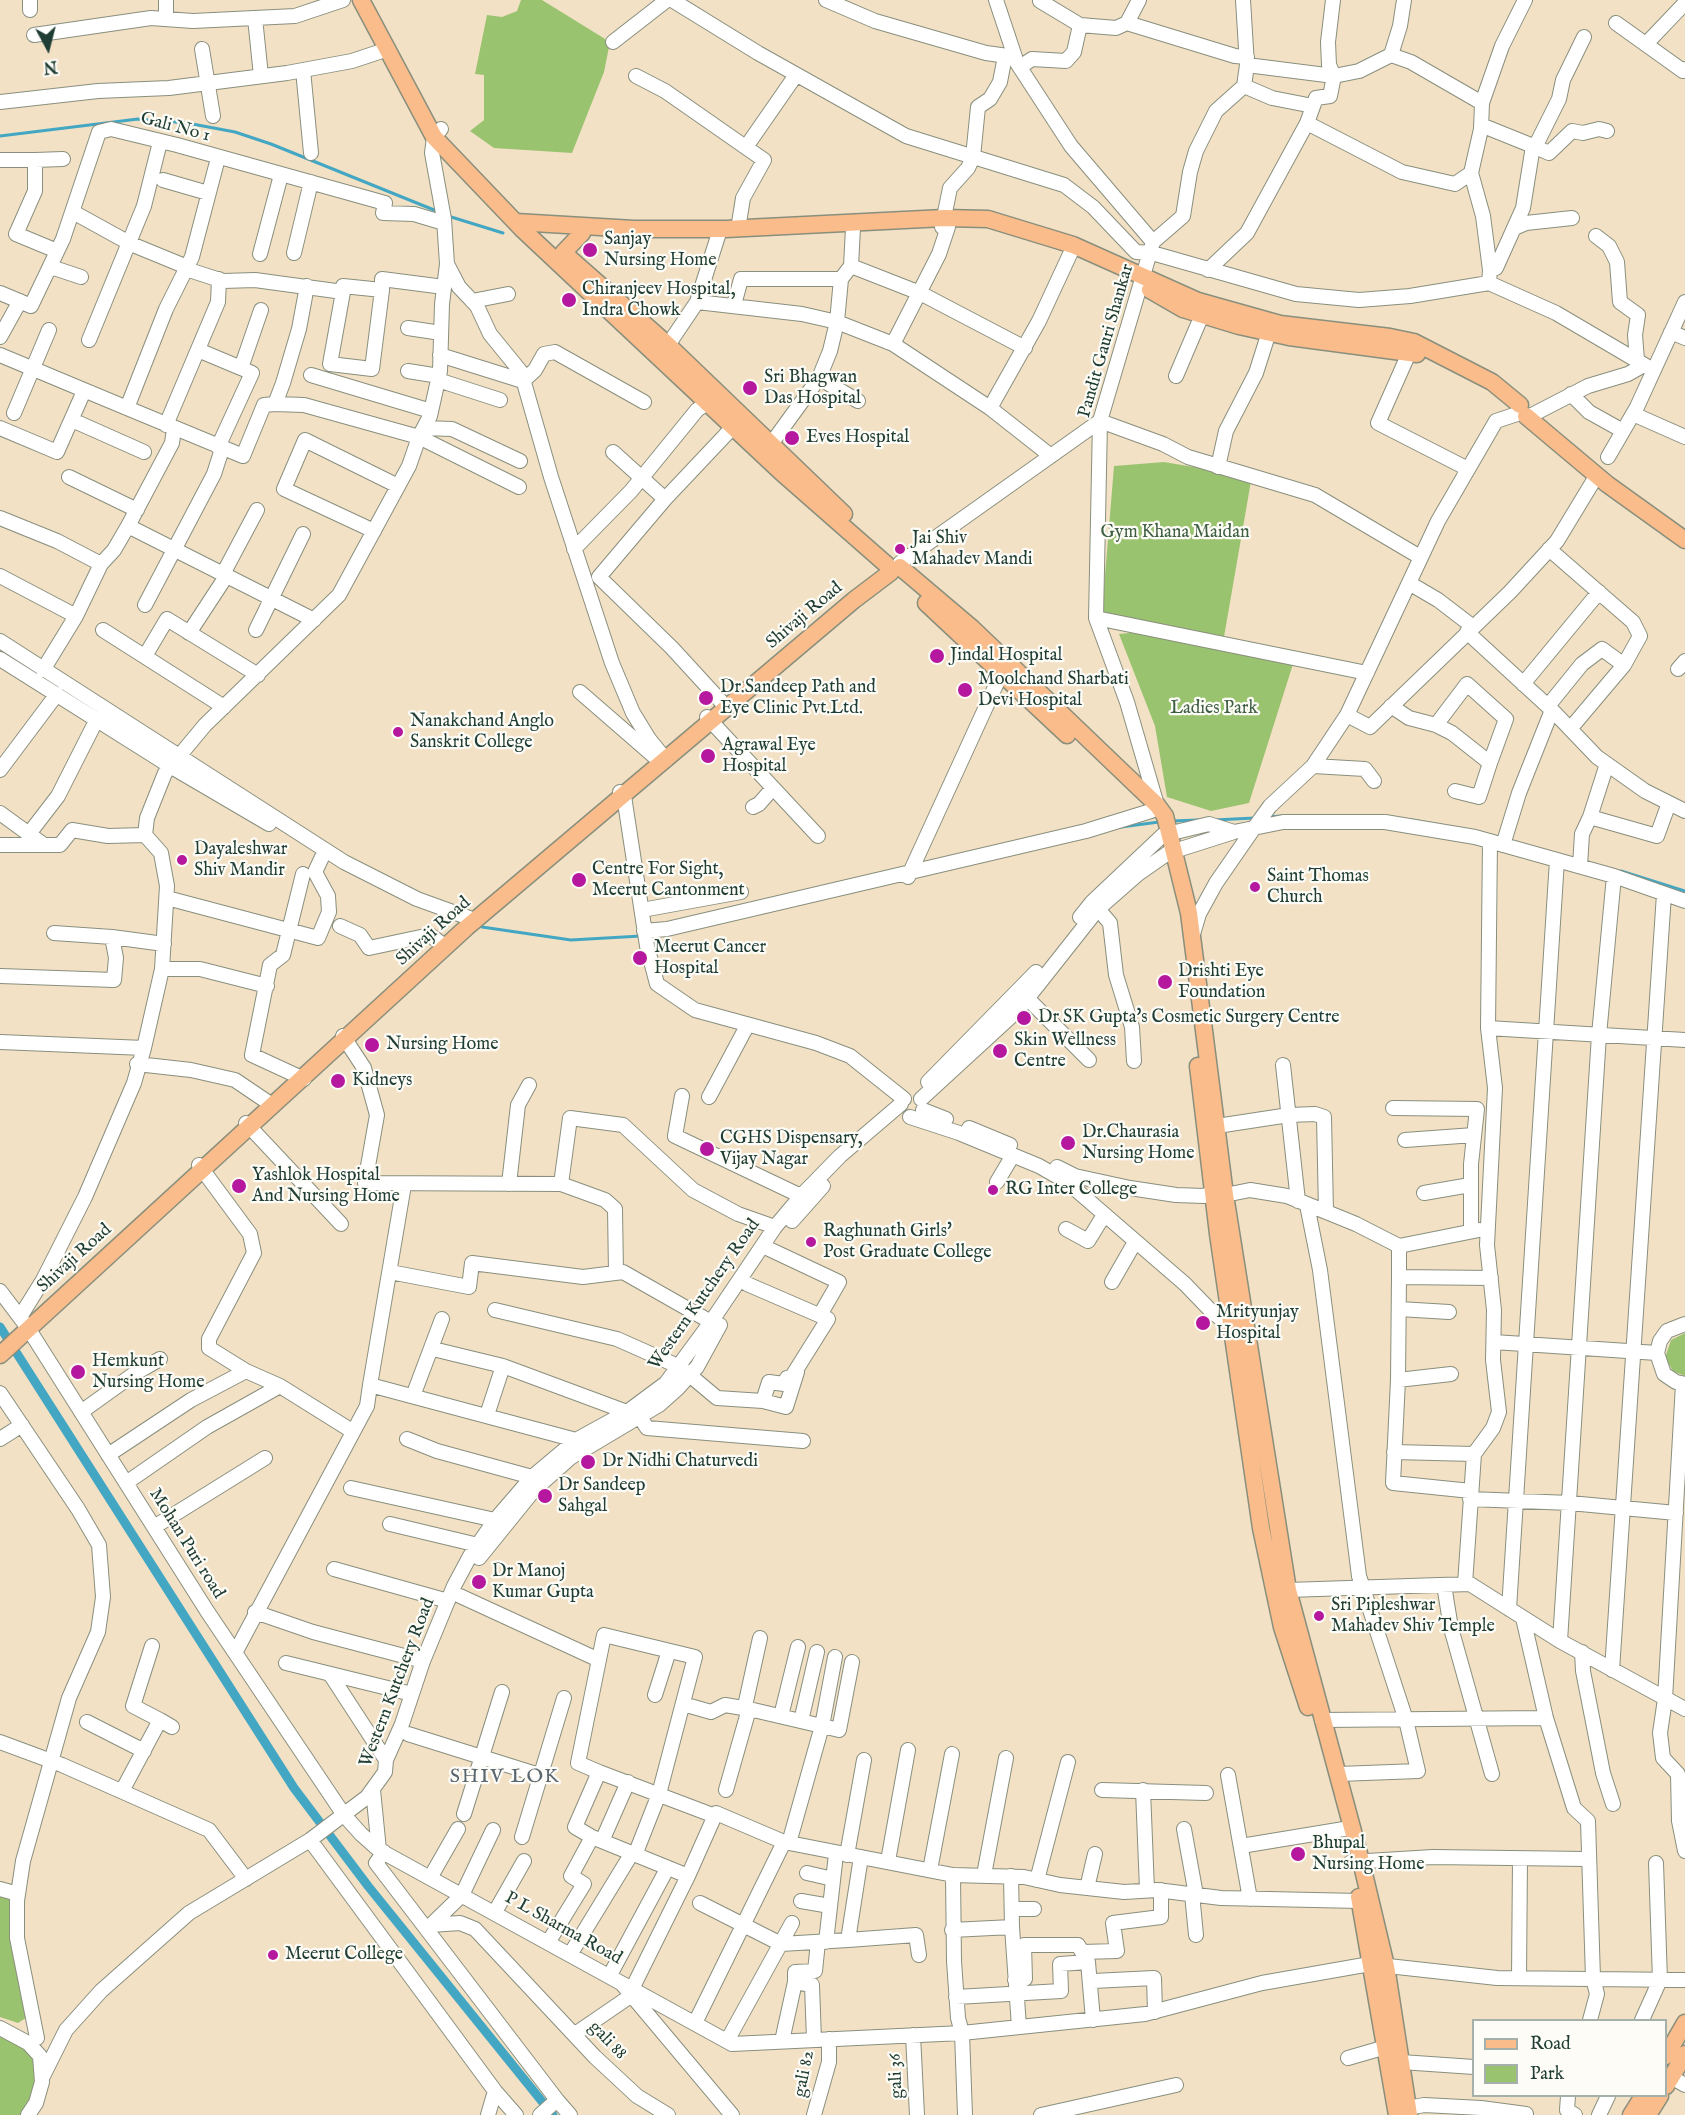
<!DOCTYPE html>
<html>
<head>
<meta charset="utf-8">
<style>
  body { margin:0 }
  #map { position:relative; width:1685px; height:2115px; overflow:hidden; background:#f3e1c6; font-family:"IM FELL English",serif }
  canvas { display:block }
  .legend { position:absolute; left:1472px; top:2019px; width:195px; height:78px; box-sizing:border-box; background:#fdfcf7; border:2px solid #a4b0a9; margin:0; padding:8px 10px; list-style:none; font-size:18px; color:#1f3d34 }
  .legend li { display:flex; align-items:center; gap:12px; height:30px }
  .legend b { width:30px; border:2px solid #a4b0a9 }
  .north { position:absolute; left:18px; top:18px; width:60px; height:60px; -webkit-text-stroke:4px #fdfcf7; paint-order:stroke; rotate:173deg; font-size:16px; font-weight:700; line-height:24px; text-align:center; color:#1f3d34 }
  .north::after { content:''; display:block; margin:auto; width:21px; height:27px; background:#1f3d34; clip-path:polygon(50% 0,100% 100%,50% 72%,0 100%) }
</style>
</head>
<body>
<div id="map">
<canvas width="1685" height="2115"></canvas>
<ul class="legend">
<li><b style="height:8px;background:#f9bc8a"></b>Road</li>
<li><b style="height:16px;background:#9ac370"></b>Park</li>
</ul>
<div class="north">N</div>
</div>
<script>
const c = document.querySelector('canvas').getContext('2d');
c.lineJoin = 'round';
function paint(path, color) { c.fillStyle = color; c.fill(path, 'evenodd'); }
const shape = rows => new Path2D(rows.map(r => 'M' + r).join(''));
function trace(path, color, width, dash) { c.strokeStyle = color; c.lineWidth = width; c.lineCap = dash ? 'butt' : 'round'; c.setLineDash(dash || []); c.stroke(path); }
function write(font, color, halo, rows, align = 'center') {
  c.font = font + ' "IM FELL English",serif'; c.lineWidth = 4.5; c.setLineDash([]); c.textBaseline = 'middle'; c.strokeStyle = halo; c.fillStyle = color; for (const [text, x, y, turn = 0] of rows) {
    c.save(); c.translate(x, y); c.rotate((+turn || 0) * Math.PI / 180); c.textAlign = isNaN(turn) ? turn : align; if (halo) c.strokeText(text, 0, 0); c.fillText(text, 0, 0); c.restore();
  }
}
const green = shape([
  [521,0,542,0,610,42,604,72,572,153,494,148,470,131,484,120,484,75,475,74,487,15,502,17,517,11],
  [1164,462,1223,472,1251,481,1224,637,1102,612,1114,466],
  [1139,632,1294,661,1249,803,1211,811,1167,797,1155,726,1119,634],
  [1685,1333,1685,1376,1673,1371,1665,1358,1671,1340],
  [0,1895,11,1898,29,2016,18,2023,0,2017],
  [0,2036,32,2053,36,2089,21,2115,0,2115]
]);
const stream = shape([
  [0,136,138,119,187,123,235,132,271,144,439,212],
  [448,216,503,233],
  [101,715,113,722],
  [1268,817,1282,816],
  [1214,820,1255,818],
  [1412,820,1479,832],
  [1172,821,1198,820],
  [1121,827,1159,822],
  [1621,871,1685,891],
  [482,927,571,940,641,936]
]);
const canal = shape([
  [0,1327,294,1788,368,1886,553,2115]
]);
const minor = shape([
  [672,0,758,53,906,136,1064,185,1093,207,1136,252,1152,253,1296,294,1359,300,1410,296,1489,283,1556,313,1653,370],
  [826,0,875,21,986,53,1015,57],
  [1040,1,1080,25],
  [30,10,30,0],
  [255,18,261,76],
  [166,19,166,0],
  [1127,23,1235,56,1247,57],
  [1616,23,1683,71,1685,69],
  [34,35,151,18,193,21,295,16,343,0],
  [613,42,667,0],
  [1646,44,1685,3],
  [202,49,213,116],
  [1391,55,1400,26,1404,0],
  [1247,65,1334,76,1359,71,1391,55,1411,62,1482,103],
  [1020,67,1032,59,1066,61,1074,52,1080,25,1116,28,1127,23,1139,0],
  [303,70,311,153],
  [636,76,665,91,764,160,743,198,738,229],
  [1244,86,1272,98,1313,106],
  [0,102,98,91,169,88,287,73,352,61,388,49],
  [1307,123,1316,98,1330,96,1334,76,1329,65,1328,42,1333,0],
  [1481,125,1533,146,1523,208,1514,228],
  [1533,146,1549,153,1572,131,1583,133,1599,129,1607,131],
  [746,147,796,75],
  [1535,147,1559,99,1563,80,1584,37],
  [218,158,192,257,166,309,127,408,243,456,264,405,275,404,283,383,299,329,307,286],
  [0,160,35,160],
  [163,180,208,193],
  [73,212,131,244,187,267],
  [942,227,950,188,968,168,973,157,978,107,990,99,1000,82,1005,56],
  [1596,236,1609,246,1617,262,1620,302,1638,315,1635,335,1637,360],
  [1153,242,1183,216,1190,172,1196,151,1216,111,1244,86,1247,65,1243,0],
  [57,251,16,234,35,191,35,160,63,159],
  [294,253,311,182],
  [260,254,281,175],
  [447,264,459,287,477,306,490,334,521,372,551,477,612,663,633,713,649,739,666,760],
  [851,266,920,293,1025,348],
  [51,267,81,277],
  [186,269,223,281,255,280,343,292,343,286,382,290,382,279,444,287],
  [1208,270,1247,233,1307,123,1402,172,1455,184,1471,173],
  [1490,270,1496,268,1514,228,1526,223,1572,218],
  [1489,283,1490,270,1483,216,1471,173,1481,129,1482,103,1502,46,1525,0],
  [343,292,330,364,372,369,382,290],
  [0,293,31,306,63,239,99,132,111,129,177,145,385,203,383,213,414,214,444,223],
  [472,301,508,294],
  [697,302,802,314,837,322,893,344,990,408,1051,456],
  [734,305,741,279,841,279],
  [408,328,441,333],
  [1671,332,1685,338],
  [0,337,20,301],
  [89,340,144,206,160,142],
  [893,344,939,254,948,227],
  [1413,344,1378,423,1468,469],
  [668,345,697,302,718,236],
  [198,350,241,368,261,310],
  [0,355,127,408],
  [440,355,523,381,535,370,544,354,555,352,644,402],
  [408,371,439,376],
  [311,375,431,411],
  [1176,376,1202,315],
  [819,378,858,401],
  [438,380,500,400],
  [1571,394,1589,412,1623,431],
  [275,404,304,405,419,437,519,487],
  [990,408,1039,321,1071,252],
  [14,413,49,330],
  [1633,414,1685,437],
  [1528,417,1588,386,1628,374,1644,365],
  [72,420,144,452],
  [166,425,218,302,219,279],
  [0,428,57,452,84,391],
  [424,428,452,429,520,461],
  [218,447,252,373,241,368],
  [766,451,819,378,830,351,837,322,841,279,851,266,853,228],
  [613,452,665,499],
  [1608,457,1637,407,1685,302],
  [1218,467,1226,431,1256,373,1269,332],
  [69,477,137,510],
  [0,518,57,541,101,564,114,550,128,526,172,443,174,429],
  [128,526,314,620],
  [374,531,284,489,305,440,398,486],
  [574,549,631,491,697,410,707,403],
  [1549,549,1633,622,1640,636,1624,665,1570,729],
  [900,563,1100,421,1163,444,1188,457,1315,495,1420,557],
  [223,574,257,510],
  [0,576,76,616],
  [1409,583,1438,600,1472,626],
  [145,605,214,474,222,449],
  [1096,618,1367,673],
  [103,630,224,707],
  [256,630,303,534],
  [1467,632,1552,710,1597,757,1645,791,1685,811],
  [189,633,227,575],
  [0,641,344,862,417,899,475,920],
  [145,656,167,619,258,675],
  [0,659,170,766,269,824],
  [1678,669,1685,661],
  [43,670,76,616,101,564],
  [1523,684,1599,592],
  [580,692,656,758],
  [1391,706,1409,718,1436,725,1452,733,1490,763,1506,719,1467,684,1436,725],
  [1548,706,1582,664,1602,649,1624,665],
  [727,708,672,648,599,577,665,499,733,427],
  [1347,715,1370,727,1510,592,1557,541,1597,475],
  [707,717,818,836],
  [1607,764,1590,817,1657,836,1669,803],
  [1313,766,1365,769,1374,781],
  [0,770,57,694],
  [1455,791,1479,797,1490,763],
  [620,792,624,796,647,946,657,984,695,1010,816,1043,850,1056,904,1099],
  [753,807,759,804,773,788],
  [0,813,44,845,60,845,72,830,108,836,145,835],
  [28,835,58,796,97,719],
  [0,845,44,845],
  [1503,845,1519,793,1552,710],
  [1580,866,1582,834,1590,817],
  [303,874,283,955,270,965,252,1055,304,1079],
  [908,877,1001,674],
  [167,898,318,938,329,912,328,896,315,872,322,857],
  [1098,909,1110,923,1116,975,1132,1027,1134,1061],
  [642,910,741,892],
  [1080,917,1092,902,1163,835,1209,824,1234,832],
  [340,926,360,935,369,948,430,935,442,944],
  [644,931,667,929,1086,831,1151,811,1157,805,1127,702,1096,618,1100,421,1153,242,1071,146,1017,63,996,0],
  [54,933,112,937],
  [1193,934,1199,914,1216,883,1254,828,1270,806,1313,766,1347,715,1438,521,1496,421,1517,414],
  [162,969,200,969,267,986],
  [0,976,114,980,116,958,112,937,164,944],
  [1027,998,1089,1060],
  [1488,1028,1685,1040],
  [343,1036,364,1068,377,1115,365,1183,561,1184,570,1118,623,1125,693,1190,738,1214,775,1227],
  [0,1042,144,1048],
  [137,1064,191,1070,235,1080,269,1103],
  [1283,1065,1298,1201],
  [928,1082,1036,972],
  [682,1096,675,1136,801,1196],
  [709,1097,747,1026],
  [921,1099,1019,1009,1098,909,1138,874,1168,853,1234,832,1283,822,1385,822,1475,837,1614,876,1685,901],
  [1393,1108,1477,1109,1471,1164,1471,1231],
  [923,1110,946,1119],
  [910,1117,959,1133,1039,1166,1067,1182,1185,1284,1212,1312,1231,1326,1237,1325],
  [246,1123,341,1224],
  [1217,1126,1289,1115,1315,1114,1324,1117,1326,1212],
  [969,1128,1010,1145],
  [1405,1140,1474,1135],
  [199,1165,250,1234,254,1253,209,1339,209,1348,246,1371],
  [1057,1167,1075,1176,1130,1188,1176,1195,1204,1196,1214,1192],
  [997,1182,1013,1155],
  [509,1184,518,1105,529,1085],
  [561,1184,605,1200,615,1209,616,1273],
  [404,1185,370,1385,576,1440],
  [1424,1193,1470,1185],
  [1225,1195,1250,1190,1287,1196,1356,1224,1399,1246,1399,1277,1491,1278],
  [1307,1205,1320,1270,1359,1576,1406,1720,1418,1771,1339,1774],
  [792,1221,823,1186],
  [1066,1229,1088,1241,1104,1215],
  [1399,1246,1479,1230],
  [769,1249,839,1282,820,1315],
  [390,1272,469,1287,472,1263,583,1277,623,1272,711,1322],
  [1399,1277,1398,1380,1393,1483,1471,1491],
  [1112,1282,1135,1242],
  [0,1291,28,1328,207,1611,344,1815,361,1834,379,1850,732,2044,962,2033,1145,2014,1262,1983,1370,1964,1497,1978,1685,1980],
  [1399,1309,1449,1312],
  [495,1310,617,1339,680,1367,717,1398,763,1401,769,1382,784,1384,787,1378,791,1378,828,1319,747,1284],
  [20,1317,43,1280,85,1197,134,1083,144,1048,162,969,167,886,161,853,145,835,147,818,165,773,205,725,339,595,409,466,419,437,430,416,440,371,442,304,447,264,444,219,432,153,434,137,441,129],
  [1685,1324,1667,1331,1660,1341,1657,1353,1664,1374,1676,1382,1685,1384],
  [1494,1342,1657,1353],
  [433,1349,503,1366],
  [1398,1380,1451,1374],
  [1683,1384,1665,1699,1660,1733,1663,1758,1678,1774,1679,1821,1685,1851],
  [0,1393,78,1509,99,1545,103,1597,98,1632,69,1698,23,1861,17,1901,17,1938,37,2038],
  [413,1396,442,1319],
  [763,1401,786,1407,797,1372],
  [81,1412,134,1374,160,1359],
  [487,1415,503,1366,627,1412],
  [640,1417,647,1428,803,1441],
  [0,1439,22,1425],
  [407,1439,437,1451,532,1477],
  [1394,1452,1474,1454],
  [108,1455,191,1400,246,1371,280,1386,352,1431],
  [126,1483,207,1427,280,1386],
  [351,1488,495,1520],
  [1470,1499,1570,1503,1676,1513],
  [390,1524,478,1545],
  [154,1527,265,1458],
  [479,1558,534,1490,570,1458,659,1405,677,1389,697,1367,720,1325],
  [334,1569,448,1601],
  [1465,1584,1474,1454,1493,1428,1499,1412,1493,1360,1494,1310,1487,1245,1495,1088,1488,1028,1490,841],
  [1444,1585,1451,1628,1492,1774],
  [1288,1590,1470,1584,1560,1641,1685,1709],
  [460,1596,599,1660],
  [1509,1609,1557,860],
  [255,1612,313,1632,423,1661],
  [1523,1618,1546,1718,1574,1808,1588,1821,1593,1978,1597,1994,1590,2020],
  [1560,1641,1599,1035,1614,876],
  [152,1646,133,1706,160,1720],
  [1582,1652,1583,1671,1603,1773,1613,1804],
  [235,1653,367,1406,370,1385],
  [286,1663,412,1694],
  [1612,1670,1664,894],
  [330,1674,386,1760],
  [655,1695,669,1651],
  [683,1704,711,1712,725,1705,749,1709,745,1706,760,1638],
  [781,1716,798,1647],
  [1322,1720,1546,1718],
  [801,1721,817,1652],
  [87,1722,144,1751],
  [408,1734,539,1775],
  [0,1742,62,1765,209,1830,246,1879],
  [599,1772,578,1763,604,1635,695,1657,659,1794,635,1855],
  [1228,1775,1250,1899],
  [373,1790,379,1850],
  [726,1790,749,1709,822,1726,835,1657],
  [1102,1790,1206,1793],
  [1143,1790,1147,1890],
  [122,1791,160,1720,172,1727],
  [464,1814,502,1692],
  [715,1816,599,1772,575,1827,592,1837,688,1876,716,1813,784,1842,953,1875,1024,1877,1060,1885,1124,1892,1157,1890,1221,1898,1360,1901],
  [1184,1829,1196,1895],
  [522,1837,564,1698],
  [310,1840,495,2091,516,2115],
  [602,1841,628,1782],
  [789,1843,822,1726,839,1730,852,1662],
  [1241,1846,1344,1829],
  [384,1852,376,1863,557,2100],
  [847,1855,864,1760],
  [888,1861,908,1750],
  [1351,1862,1433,1857,1587,1859],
  [930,1870,952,1754],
  [807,1873,833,1879],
  [953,1875,954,1961,958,2018,962,2033,965,2115],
  [984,1875,1006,1758],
  [430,1878,458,1829],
  [1037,1880,1068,1762],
  [1087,1888,1095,1854],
  [0,1889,18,1894],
  [1192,1894,1196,1935],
  [801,1901,830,1906],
  [700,1903,781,1944,848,1940,861,1857],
  [1012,1909,1034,1909],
  [495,1912,524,1861],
  [431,1925,460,1923,475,1929,595,2057,637,2096,668,2115],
  [431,1925,462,1895,493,1830],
  [1012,1927,1019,2027],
  [952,1930,1012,1927,1011,1876],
  [848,1940,916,1935,919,1955],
  [549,1941,584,1884,571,1876,592,1837],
  [826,1942,836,1854],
  [571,1953,632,1853],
  [610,1975,667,1869],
  [1519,1978,1520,1859],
  [1015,1980,1025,1979,1024,1945,1078,1945,1082,1952,1117,1951,1113,1923,1161,1917,1161,1890],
  [1093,1981,1154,1978,1155,2012],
  [795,1982,795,1972,815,1971,818,1942],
  [623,1985,732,2115],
  [633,1987,688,1876],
  [956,1997,1061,1991,1060,1964,1088,1962,1093,2020],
  [1642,2020,1660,1980,1656,1863],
  [695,2023,784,1842],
  [0,2028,28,2043,40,2056,42,2082,36,2103,28,2115],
  [575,2034,632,1995],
  [913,2035,917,2115],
  [727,2041,792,1923],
  [782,2041,795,1982,812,1985,814,2040],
  [1348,2058,1386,2047],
  [1401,2062,1474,2067],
  [43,2076,66,2030,101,1991,189,1913,310,1840,367,1797,385,1772,386,1760,402,1724,423,1661,454,1586,470,1556,495,1520,532,1477,576,1440,627,1412,666,1383,711,1322,775,1227,801,1196,840,1156,901,1104],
  [1671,2077,1685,2085],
  [1568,2096,1567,2110,1575,2115],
  [1408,2108,1424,2105,1481,2108,1526,2114],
  [488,2115,495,2091],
  [540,2115,557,2100,570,2115],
  [814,2115,829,2062,829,2039],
  [1041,2115,1176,2085],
  [1599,2115,1608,2096]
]);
const major = shape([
  [361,0,434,137,522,229,781,472,887,565],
  [516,222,634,229,726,229,944,218,988,219,1073,245,1198,301,1280,324,1390,337,1414,342,1492,382,1520,405],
  [563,253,582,233],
  [567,256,668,345,844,514],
  [1150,290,1183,309,1239,326,1289,337,1417,354],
  [1526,416,1607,484,1685,540],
  [900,567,972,628,1157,805,1165,816,1189,913,1225,1195,1288,1590,1361,1861,1386,1966,1409,2115],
  [926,603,1067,735],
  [1198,1066,1218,1234,1261,1528,1282,1627,1308,1707],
  [0,1355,467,927,854,600,891,572],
  [1359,1897,1397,2115],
  [1666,2056,1685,2023],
  [1666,2086,1685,2054],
  [1631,2115,1643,2096],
  [1648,2115,1660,2096]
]);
const markers = [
  [590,250,8,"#b5179e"],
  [569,300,8,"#b5179e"],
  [750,388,8,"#b5179e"],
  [792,438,8,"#b5179e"],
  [900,549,6,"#b5179e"],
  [937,656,8,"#b5179e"],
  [965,690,8,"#b5179e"],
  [706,698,8,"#b5179e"],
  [398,732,6,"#b5179e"],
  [708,756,8,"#b5179e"],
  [182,860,6,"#b5179e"],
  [579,880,8,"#b5179e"],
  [1255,887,6,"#b5179e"],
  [640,958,8,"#b5179e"],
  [1165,982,8,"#b5179e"],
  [1024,1018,8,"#b5179e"],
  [372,1045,8,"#b5179e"],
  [1000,1051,8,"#b5179e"],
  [338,1081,8,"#b5179e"],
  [1068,1143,8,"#b5179e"],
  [707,1149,8,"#b5179e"],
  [239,1186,8,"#b5179e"],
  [993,1190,6,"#b5179e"],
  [811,1242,6,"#b5179e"],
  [1203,1323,8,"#b5179e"],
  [78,1372,8,"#b5179e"],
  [588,1462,8,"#b5179e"],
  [545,1496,8,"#b5179e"],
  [479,1582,8,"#b5179e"],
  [1319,1616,6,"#b5179e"],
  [1298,1854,8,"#b5179e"],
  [273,1955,6,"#b5179e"]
];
const streetNames = [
  ["Gali No 1",175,128,15],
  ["Pandit Gauri Shankar",1107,341,-74],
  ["Shivaji Road",805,616,-40],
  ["Shivaji Road",434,932,-42],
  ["Shivaji Road",75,1259,-42],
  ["Western Kutchery Road",705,1295,-55],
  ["Mohan Puri road",186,1544,58],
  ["Western Kutchery Road",398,1683,-69],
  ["P L Sharma Road",563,1929,29],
  ["gali 88",607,2041,46],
  ["gali 82",805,2074,-79],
  ["gali 36",897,2076,-93]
];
const poiNames = [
  ["Sanjay",604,240],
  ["Nursing Home",604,261],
  ["Chiranjeev Hospital,",582,290],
  ["Indra Chowk",582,311],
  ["Sri Bhagwan",764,378],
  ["Das Hospital",764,399],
  ["Eves Hospital",806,438],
  ["Jai Shiv",912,539],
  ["Mahadev Mandi",912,560],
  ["Jindal Hospital",950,656],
  ["Moolchand Sharbati",978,680],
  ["Devi Hospital",978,701],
  ["Dr.Sandeep Path and",720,688],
  ["Eye Clinic Pvt.Ltd.",720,709],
  ["Nanakchand Anglo",410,722],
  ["Sanskrit College",410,743],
  ["Agrawal Eye",722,746],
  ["Hospital",722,767],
  ["Dayaleshwar",194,850],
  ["Shiv Mandir",194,871],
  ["Centre For Sight,",592,870],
  ["Meerut Cantonment",592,891],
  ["Saint Thomas",1267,877],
  ["Church",1267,898],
  ["Meerut Cancer",654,948],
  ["Hospital",654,969],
  ["Drishti Eye",1178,972],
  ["Foundation",1178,993],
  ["Dr SK Gupta's Cosmetic Surgery Centre",1038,1018],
  ["Skin Wellness",1014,1041],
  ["Centre",1014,1062],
  ["Nursing Home",386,1045],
  ["Kidneys",352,1081],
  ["Dr.Chaurasia",1082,1133],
  ["Nursing Home",1082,1154],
  ["CGHS Dispensary,",720,1139],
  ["Vijay Nagar",720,1160],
  ["Yashlok Hospital",252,1176],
  ["And Nursing Home",252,1197],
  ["RG Inter College",1005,1190],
  ["Raghunath Girls'",823,1232],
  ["Post Graduate College",823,1253],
  ["Mrityunjay",1216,1313],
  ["Hospital",1216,1334],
  ["Hemkunt",92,1362],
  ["Nursing Home",92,1383],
  ["Dr Nidhi Chaturvedi",602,1462],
  ["Dr Sandeep",558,1486],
  ["Sahgal",558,1507],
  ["Dr Manoj",492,1572],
  ["Kumar Gupta",492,1593],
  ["Sri Pipleshwar",1331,1606],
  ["Mahadev Shiv Temple",1331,1627],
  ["Bhupal",1312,1844],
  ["Nursing Home",1312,1865],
  ["Meerut College",285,1955]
];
const parkNames = [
  ["Gym Khana Maidan",1175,533],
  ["Ladies Park",1214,709]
];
const neighbourhoodNames = [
  ["SHIV LOK",505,1778]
];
paint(green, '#9ac370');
trace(stream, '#43a7c3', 3);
trace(canal, '#43a7c3', 9);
trace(minor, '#898f7d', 16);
trace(major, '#898f7d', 19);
trace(minor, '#fff', 14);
trace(major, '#f9bc8a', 16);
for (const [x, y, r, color] of markers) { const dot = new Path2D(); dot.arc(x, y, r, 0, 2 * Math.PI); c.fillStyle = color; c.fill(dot); trace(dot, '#fdfcf7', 2); }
write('18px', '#1f3d34', '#fdfcf7', streetNames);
write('18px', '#1f3d34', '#fdfcf7', poiNames, 'left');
write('18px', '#3e5e43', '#fdfcf7', parkNames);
c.letterSpacing = '1.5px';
write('20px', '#5a666f', '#fdfcf7', neighbourhoodNames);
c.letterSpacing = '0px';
</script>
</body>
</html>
